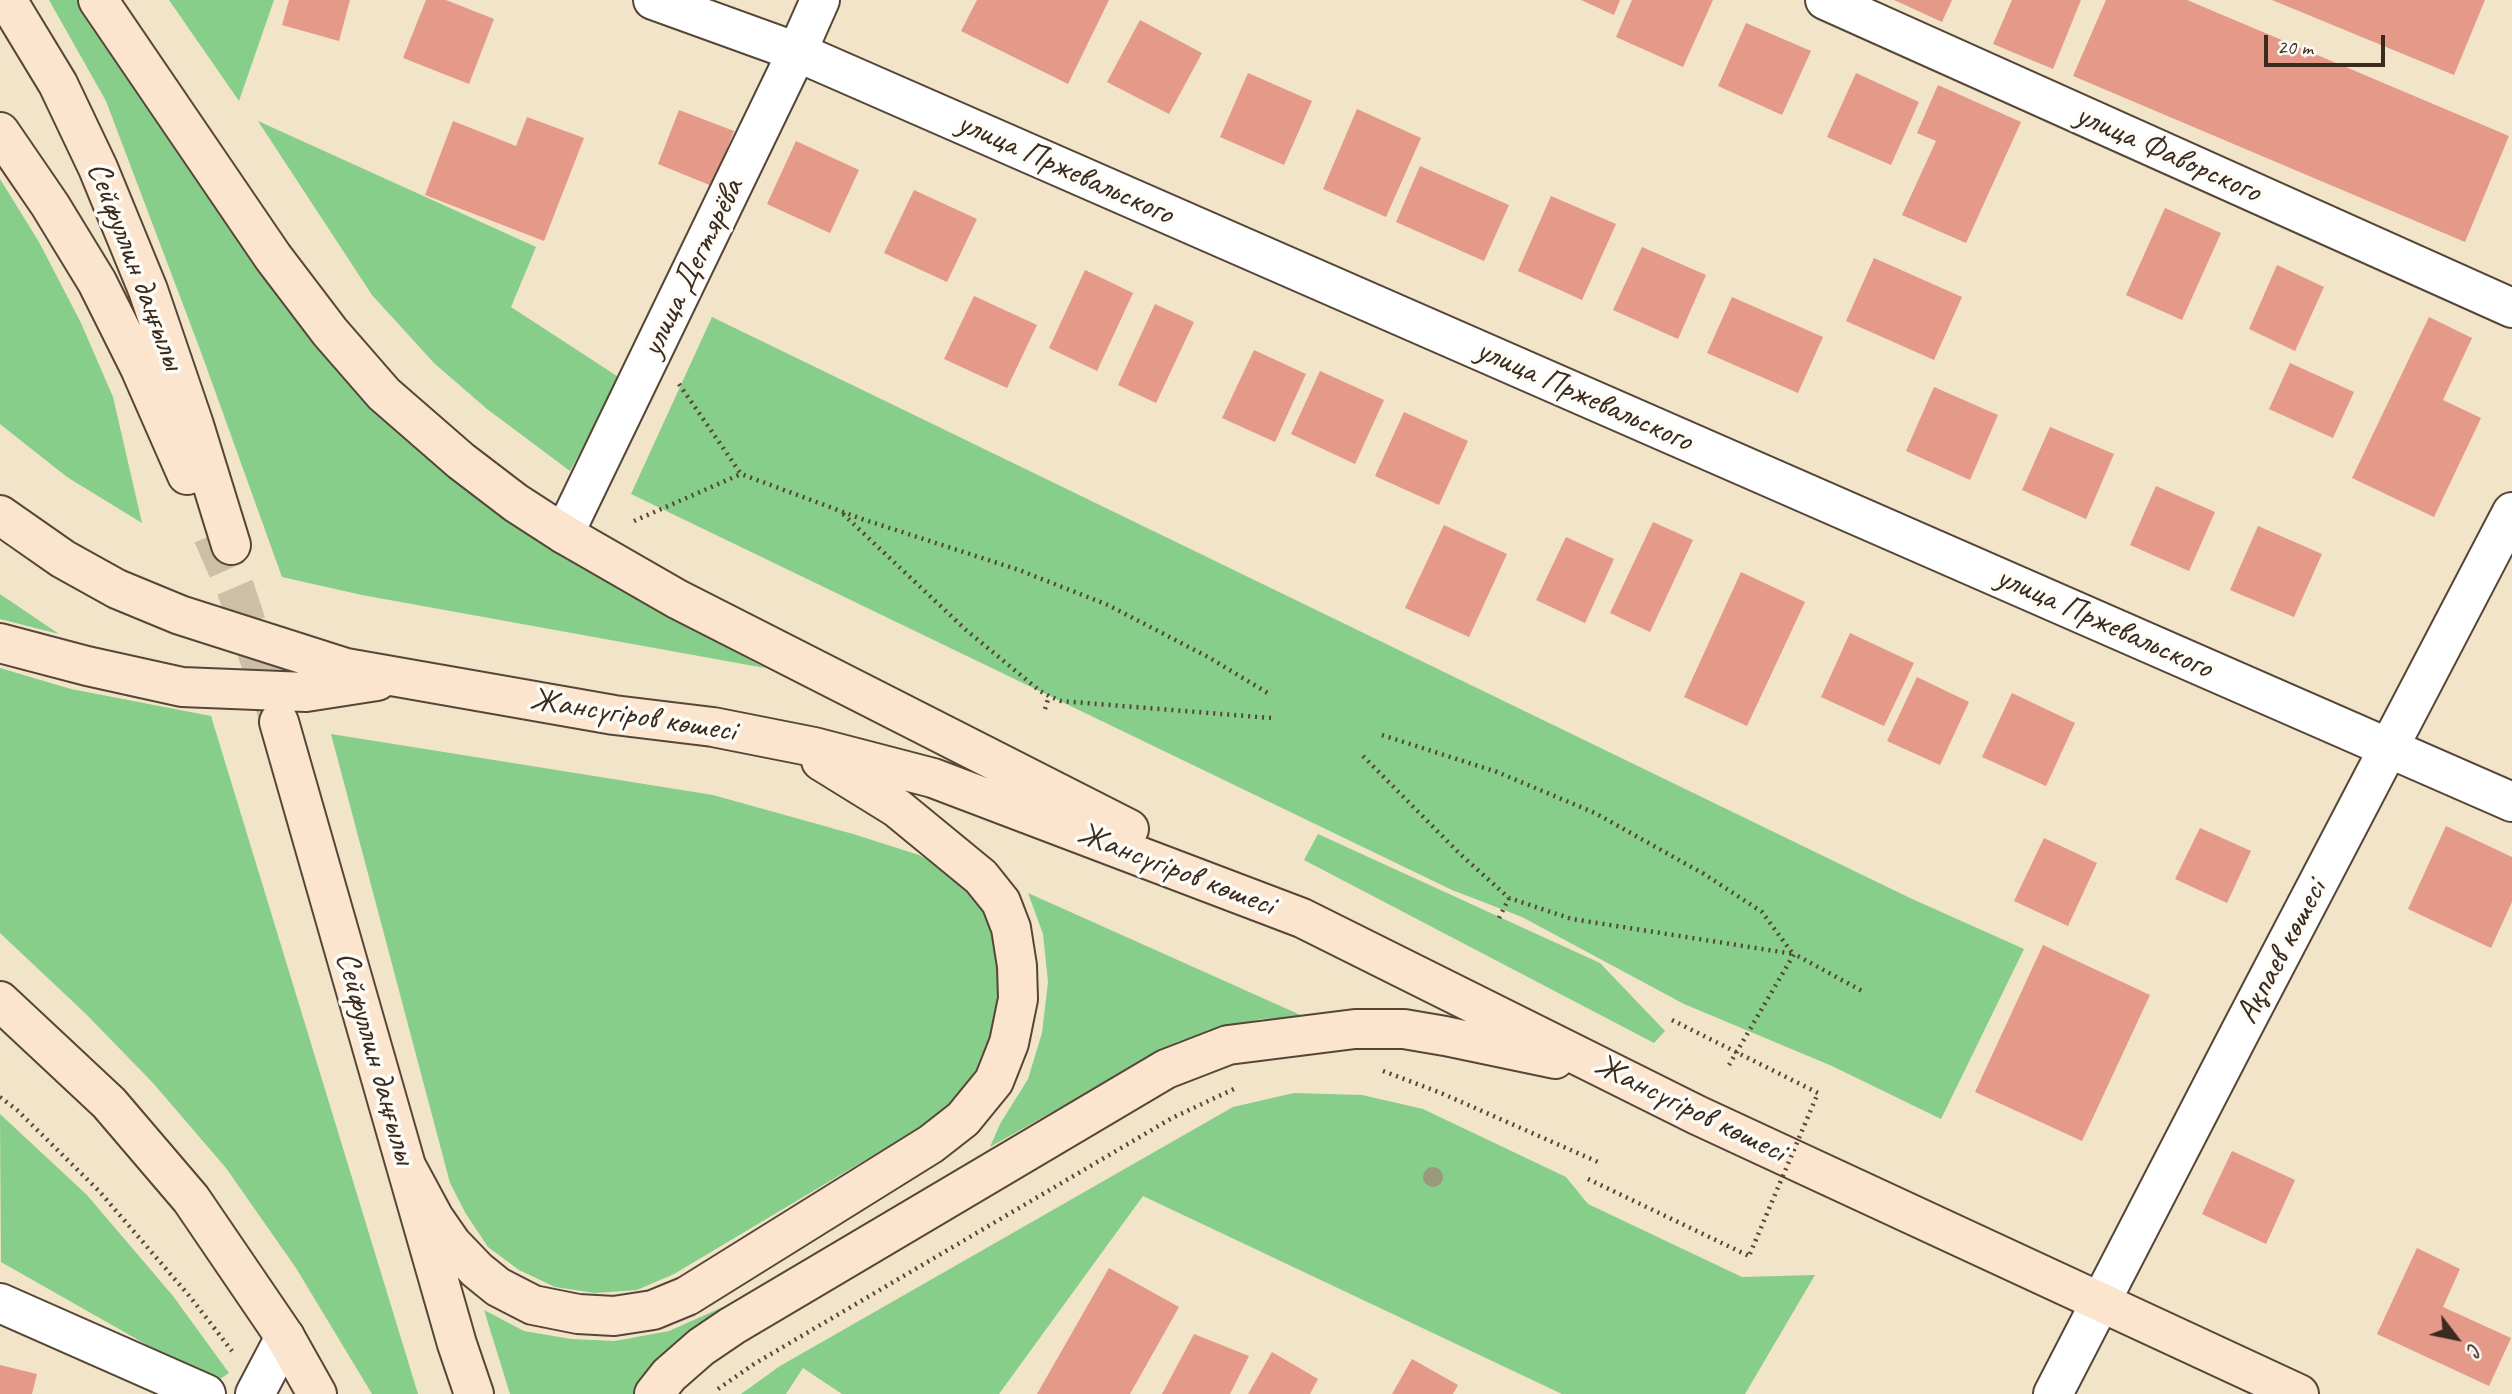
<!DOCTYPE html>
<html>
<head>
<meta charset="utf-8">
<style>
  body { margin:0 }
  #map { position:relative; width:2512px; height:1394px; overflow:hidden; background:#f1e4c8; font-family:Caveat,sans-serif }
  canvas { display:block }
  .north { position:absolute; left:2421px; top:1303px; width:70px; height:70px; -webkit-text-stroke:5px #fdfcf7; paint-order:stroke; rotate:122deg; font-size:19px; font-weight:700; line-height:28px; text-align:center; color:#3b2a1e }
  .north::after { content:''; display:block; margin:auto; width:24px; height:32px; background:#3b2a1e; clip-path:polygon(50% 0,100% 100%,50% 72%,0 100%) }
  .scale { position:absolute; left:2264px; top:35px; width:121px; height:32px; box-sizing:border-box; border:4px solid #3b2a1e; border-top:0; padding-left:9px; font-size:21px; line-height:24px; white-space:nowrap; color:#3b2a1e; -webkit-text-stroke:5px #fdfcf7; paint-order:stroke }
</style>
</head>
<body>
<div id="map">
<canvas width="2512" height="1394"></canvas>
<div class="north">С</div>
<div class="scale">20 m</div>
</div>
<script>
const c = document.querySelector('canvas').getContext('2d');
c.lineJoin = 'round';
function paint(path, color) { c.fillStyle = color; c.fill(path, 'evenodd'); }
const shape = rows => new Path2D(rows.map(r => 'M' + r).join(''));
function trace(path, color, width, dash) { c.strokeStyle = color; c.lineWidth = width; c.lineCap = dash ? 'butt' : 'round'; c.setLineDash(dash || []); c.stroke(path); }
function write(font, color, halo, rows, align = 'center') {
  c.font = font + ' Caveat,sans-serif'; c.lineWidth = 7; c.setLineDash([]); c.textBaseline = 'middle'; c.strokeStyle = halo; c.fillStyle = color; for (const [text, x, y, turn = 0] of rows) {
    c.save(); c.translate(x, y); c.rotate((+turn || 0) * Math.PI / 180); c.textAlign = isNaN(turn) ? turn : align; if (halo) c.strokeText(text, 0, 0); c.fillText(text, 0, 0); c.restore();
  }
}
const green = shape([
  [49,0,79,0,310,331,375,408,440,470,607,582,765,668,362,595,282,577,201,352,106,101],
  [169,0,274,0,239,101],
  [258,121,536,247,511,307,620,378,570,471,487,409,434,363,372,295],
  [0,179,39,242,81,323,113,397,142,523,67,477,0,424],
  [712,317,1910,898,2024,949,1941,1119,1832,1066,1684,1004,1522,917,1452,890,631,494],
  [0,594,59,634,0,619],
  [0,668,71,689,211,716,418,1394,372,1394,296,1268,226,1168,153,1083,86,1014,0,933],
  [331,734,713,795,853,834,919,855,950,872,976,900,992,927,1000,963,1000,1008,989,1043,973,1077,949,1105,924,1125,674,1274,637,1290,595,1293,555,1287,519,1270,488,1247,466,1214,450,1183],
  [1318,834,1600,963,1665,1031,1654,1043,1304,860],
  [1028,893,1305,1017,1261,1019,1226,1027,1177,1042,990,1147,1000,1124,1028,1079,1042,1033,1048,982,1043,934],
  [1294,1093,1362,1095,1423,1109,1566,1177,1588,1204,1742,1277,1815,1275,1745,1394,1562,1394,1143,1196,999,1394,842,1394,803,1368,786,1394,741,1394,780,1366,1233,1107],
  [0,1114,87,1195,173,1296,229,1373,214,1383,1,1262],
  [779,1282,650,1369,633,1394,510,1394,484,1310,524,1331,571,1339,615,1341,669,1331]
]);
const building = shape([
  [289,0,350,0,339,41,282,25],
  [426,0,446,0,494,19,469,84,403,58],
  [977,0,1109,0,1068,84,961,31],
  [1581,0,1620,0,1614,15],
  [1632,0,1713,0,1683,67,1616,37],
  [1894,0,1952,0,1942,22],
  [2012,0,2081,0,2053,69,1993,44],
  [2106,0,2187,0,2509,136,2465,242,2073,76],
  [2272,0,2485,0,2454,75],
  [1140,20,1202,53,1169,114,1107,82],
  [1746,23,1811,51,1782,115,1718,86],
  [1248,73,1312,101,1284,165,1220,137],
  [1856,73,1919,102,1891,165,1827,137],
  [1938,85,2021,122,1966,243,1902,215,1936,141,1917,133],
  [1357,109,1421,138,1386,217,1323,189],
  [679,110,734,131,712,186,658,164],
  [527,117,584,138,544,241,425,195,453,121,516,146],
  [796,141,859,170,830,233,767,204],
  [1420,166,1509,205,1484,261,1396,222],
  [914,190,977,219,947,282,884,253],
  [1551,196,1616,224,1582,300,1518,271],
  [2165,208,2221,233,2182,320,2126,295],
  [1642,247,1706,275,1678,339,1613,310],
  [1874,258,1962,297,1934,360,1846,321],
  [2277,265,2324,287,2295,351,2249,329],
  [1085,270,1133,293,1097,371,1049,348],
  [974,296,1037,325,1007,388,944,359],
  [1732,297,1823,337,1798,393,1707,353],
  [1155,304,1194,322,1156,403,1118,385],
  [2429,317,2472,338,2443,400,2481,418,2434,517,2352,478],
  [1254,350,1306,374,1275,442,1222,418],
  [2290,363,2354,392,2333,438,2269,409],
  [1320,371,1384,400,1355,464,1291,434],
  [1934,387,1998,415,1970,480,1906,451],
  [1404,412,1468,441,1439,505,1375,476],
  [2050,427,2114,454,2086,519,2022,490],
  [2156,486,2215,512,2189,571,2130,545],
  [1653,522,1693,540,1650,632,1610,613],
  [1444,525,1507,554,1469,637,1405,608],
  [2258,526,2322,554,2294,617,2230,590],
  [1566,537,1614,559,1585,623,1536,600],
  [1741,572,1805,602,1747,726,1684,697],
  [1850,633,1914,663,1884,726,1821,697],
  [1917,677,1969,702,1940,765,1887,741],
  [2012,693,2075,723,2046,786,1982,757],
  [2446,826,2512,857,2512,902,2491,948,2408,909],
  [2200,828,2251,851,2227,903,2175,879],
  [2044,838,2097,863,2068,926,2014,901],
  [2043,945,2150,995,2082,1141,1975,1092],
  [2232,1151,2295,1180,2266,1244,2202,1214],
  [2417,1248,2460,1269,2443,1307,2511,1338,2489,1386,2377,1334],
  [1109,1268,1179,1307,1130,1394,1037,1394],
  [1194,1334,1249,1356,1230,1394,1162,1394],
  [1272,1352,1318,1379,1310,1394,1248,1394],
  [1412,1359,1458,1385,1453,1394,1392,1394],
  [0,1365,37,1374,32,1394,0,1394]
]);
const secondaryTunnel = shape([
  [212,535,236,590,279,720]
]);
const path = shape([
  [679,384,741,474,862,519,1019,570,1108,605,1208,657,1271,695],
  [843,514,966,630,1040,691,1049,696,1061,701,1271,718],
  [634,521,741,474],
  [1045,709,1049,696],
  [1382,735,1497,772,1595,813,1704,874,1762,912,1793,954],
  [1363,756,1460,854,1509,898,1572,919,1794,954],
  [1499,918,1509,898],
  [1729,1065,1794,954,1864,992],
  [1383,1071,1441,1093,1598,1162],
  [0,1097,17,1110,99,1191,191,1298,232,1351],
  [1588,1179,1749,1256],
  [718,1389,754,1364,1172,1118,1234,1089]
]);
const street = shape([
  [653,0,797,52,2512,802],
  [1825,0,2512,308],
  [564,534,797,52,820,0],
  [0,1303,206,1394],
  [255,1394,285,1337],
  [2053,1394,2237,1038,2512,512]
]);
const secondary = shape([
  [7,0,58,84,98,168,148,290,194,425,231,545],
  [98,0,273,257,330,332,384,394,461,461,516,503,564,534,677,599,1129,829],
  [0,132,50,205,97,282,140,368,187,475],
  [0,515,63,559,117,589,180,615,346,668,614,715,713,727,814,747,933,778,1302,918,1697,1115,2299,1394],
  [0,643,87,666,182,687,306,692,377,681],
  [279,722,457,1344,474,1394],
  [0,1001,109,1103,191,1199,285,1337,317,1394],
  [406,1166,434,1218,452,1244,477,1270,498,1287,533,1305,578,1314,614,1316,653,1310,687,1296,931,1144,963,1119,994,1081,1009,1043,1018,999,1017,966,1011,928,1001,902,981,877,897,808,821,761],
  [654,1394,669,1375,701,1347,732,1326,1166,1069,1228,1045,1355,1029,1404,1029,1445,1036,1555,1059]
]);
const pathBridge = shape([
  [1672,1020,1818,1093,1749,1256]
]);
const trees = [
  [1433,1177]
];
const streetNames = [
  ["улица Фаворского",2168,154,24],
  ["улица Пржевальского",1065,169,24],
  ["Сейфуллин даңғылы",135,266,69],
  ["улица Дегтярёва",693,268,-64],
  ["улица Пржевальского",1584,396,24],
  ["улица Пржевальского",2104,623,24],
  ["Жансүгіров көшесі",633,716,9],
  ["Жансүгіров көшесі",1176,870,21],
  ["Ақпаев көшесі",2282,952,-62],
  ["Сейфуллин даңғылы",375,1058,74],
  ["Жансүгіров көшесі",1690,1109,26]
];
paint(green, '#86ce8a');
paint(building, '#e49989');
trace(secondaryTunnel, '#cdbfa6', 38, [38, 19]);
trace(street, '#564638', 42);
trace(secondary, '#564638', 42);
trace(path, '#564638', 4.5, [2, 5]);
trace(street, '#fff', 38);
trace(secondary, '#fbe5cf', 38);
trace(pathBridge, '#564638', 4.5, [2, 5]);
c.fillStyle = '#9a997c';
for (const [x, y] of trees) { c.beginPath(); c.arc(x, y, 10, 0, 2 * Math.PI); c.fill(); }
write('33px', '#3b2a1e', '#fdfcf7', streetNames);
</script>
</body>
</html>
